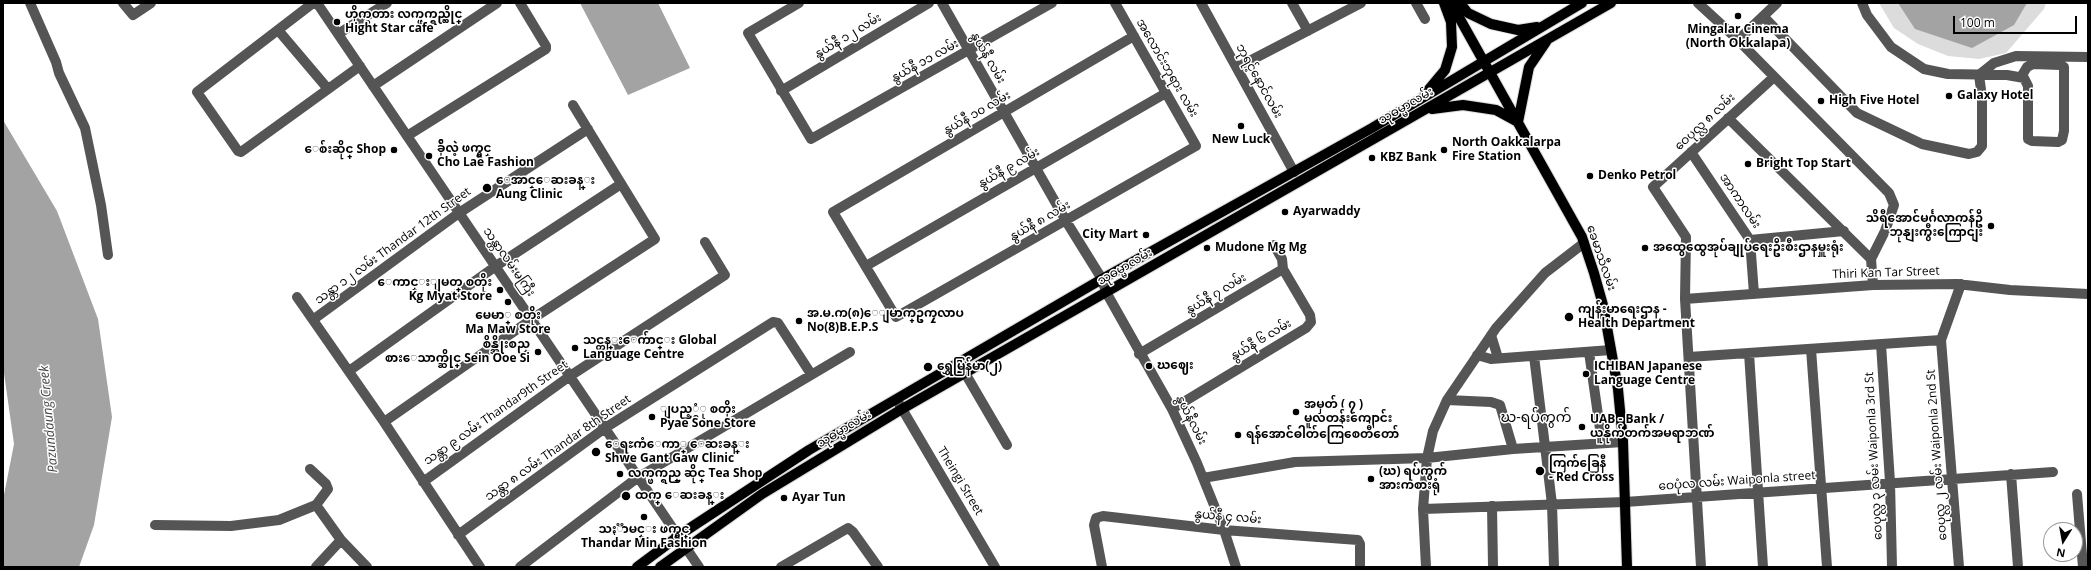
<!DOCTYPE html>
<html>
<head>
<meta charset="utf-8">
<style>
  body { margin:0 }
  #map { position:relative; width:2091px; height:570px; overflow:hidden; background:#fff; font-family:"Open Sans",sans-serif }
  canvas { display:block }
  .frame { position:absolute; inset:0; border:4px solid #000; pointer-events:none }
  .north { position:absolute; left:2043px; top:522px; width:40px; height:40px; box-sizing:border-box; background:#fff; border:1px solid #999; border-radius:50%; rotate:191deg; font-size:11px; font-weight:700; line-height:16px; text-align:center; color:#000 }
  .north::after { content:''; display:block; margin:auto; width:14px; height:18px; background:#000; clip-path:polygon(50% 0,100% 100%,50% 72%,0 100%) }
  .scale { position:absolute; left:1953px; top:16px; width:124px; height:18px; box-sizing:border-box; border:2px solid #000; border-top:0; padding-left:5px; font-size:12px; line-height:14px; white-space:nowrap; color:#000; -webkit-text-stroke:3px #fff; paint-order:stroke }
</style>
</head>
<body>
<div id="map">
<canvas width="2091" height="570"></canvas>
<div class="frame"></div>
<div class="north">N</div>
<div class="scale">100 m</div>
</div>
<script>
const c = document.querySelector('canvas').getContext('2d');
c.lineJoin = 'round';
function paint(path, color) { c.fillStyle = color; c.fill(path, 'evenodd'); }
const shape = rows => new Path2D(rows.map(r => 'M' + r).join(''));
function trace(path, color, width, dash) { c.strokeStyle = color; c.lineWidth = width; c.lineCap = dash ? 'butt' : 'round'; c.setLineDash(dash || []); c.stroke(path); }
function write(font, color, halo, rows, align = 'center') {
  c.font = font + ' "Open Sans","Noto Sans Myanmar",sans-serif'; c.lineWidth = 3; c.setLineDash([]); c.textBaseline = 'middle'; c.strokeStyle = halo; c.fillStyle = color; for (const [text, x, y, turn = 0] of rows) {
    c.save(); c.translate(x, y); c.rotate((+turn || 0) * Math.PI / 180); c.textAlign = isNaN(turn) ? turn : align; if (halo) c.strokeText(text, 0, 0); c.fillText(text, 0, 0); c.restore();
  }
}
const green = shape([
  [1879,3,2046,3,2044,9,2006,53,1979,59,1948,56,1918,44,1894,28]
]);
const water = shape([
  [580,3,658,3,690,68,628,95],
  [1898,3,2027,3,2014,25,1972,48,1915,29],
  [3,120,57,211,98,319,112,417,94,525,79,567,3,567,3,500,14,444,3,366]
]);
const minor = shape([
  [30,3,56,62,59,73,85,128,101,205,108,255],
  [123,3,133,15,151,3],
  [313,3,197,92,238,151,241,152,360,66],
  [317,3,699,567],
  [799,3,748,33,811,139,1052,3],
  [942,3,1066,221,1102,279,1106,292,1172,409,1197,463,1224,530,1236,567],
  [1115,3,1195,144,1196,146,896,317,833,212,1134,36],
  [1201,3,1294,172],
  [1292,3,1308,31],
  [1416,3,1425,19],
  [1698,3,1735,37,1889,193,1894,205,1885,231,1871,259],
  [1862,3,1867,15,1891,47,1924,69,1948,74,2007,75,2024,78,2028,86,2028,139,2032,141,2058,142,2062,140,2064,131,2064,67,2060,65,2033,64,2027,67,2021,77],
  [1763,16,1857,113,1922,144,1969,154,1977,152,1982,146,1982,97,1979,75,1994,63,2016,56,2088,57],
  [278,30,328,89],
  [338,34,387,3],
  [1738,40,1777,3],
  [1238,67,1361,3],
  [373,86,497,3],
  [781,91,929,3],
  [1728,118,1871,259,1873,285],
  [407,136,546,49,546,46,520,3],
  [1691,152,1750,240,1754,294],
  [1750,240,1844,231],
  [866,266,1166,93],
  [297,297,384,422,480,567],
  [1685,299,1873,285,1957,284,2010,290,2088,294],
  [314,319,459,213,588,129],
  [1491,335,1498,358],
  [1881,344,1890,482,1892,567],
  [1811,349,1827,567],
  [1589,352,1602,443],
  [1749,353,1763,567],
  [1139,354,1283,269,1282,259,1274,245],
  [1477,355,1491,359,1611,350],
  [1534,356,1552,504,1554,567],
  [1689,357,1941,340],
  [349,371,496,266,621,184],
  [965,373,1007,445],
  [1447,400,1491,402,1500,405,1513,449],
  [898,402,995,567],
  [1172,409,1306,328,1311,322,1310,315,1283,269],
  [384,422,532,319,655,239,573,105],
  [2011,474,2018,567],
  [1203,478,1295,462,1427,458,1513,449,1623,442],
  [423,482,570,376,725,275,705,242],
  [2077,494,2083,567],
  [316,505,341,540,367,567],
  [1492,506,1493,567],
  [1423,509,1625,502,2053,472],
  [155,525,231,526,279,520,316,505,328,489,326,484,310,469],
  [458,535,605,428,773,322,778,323,811,374],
  [316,567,341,540],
  [520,567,637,478,850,352],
  [781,567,848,528,853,532,878,567],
  [1102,567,1094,525,1096,518,1103,516,1224,530,1358,540,1360,544,1360,567],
  [1426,567,1423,509,1427,458,1433,431,1447,400,1496,328,1545,273,1584,243],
  [1701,567,1685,299,1686,237,1653,187,1774,77],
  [1959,567,1941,340,1961,284]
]);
const major = shape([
  [1451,3,1582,237,1594,273,1603,305,1618,389,1623,442,1627,567],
  [1460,3,1468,13,1491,24,1518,30,1537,27],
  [1425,94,1445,70,1452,47,1451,22,1444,3],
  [1432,109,1463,105,1496,110,1518,122],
  [1518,122,1529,67,1546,42],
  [637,567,684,532,809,450,1102,279,1372,128,1582,3],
  [660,567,762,494,902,409,1611,3]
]);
const markers = [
  [1738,16,4,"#000"],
  [337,22,4,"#000"],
  [1949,96,4,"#000"],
  [1821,101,4,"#000"],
  [1241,126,4,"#000"],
  [394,150,4,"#000"],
  [1444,150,4,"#000"],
  [429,156,4,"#000"],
  [1372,158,4,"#000"],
  [1748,164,4,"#000"],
  [1590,176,4,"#000"],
  [487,188,5,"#000"],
  [1285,212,4,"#000"],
  [1991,226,4,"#000"],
  [1146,235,4,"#000"],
  [1207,248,4,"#000"],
  [1645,248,4,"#000"],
  [500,290,4,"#000"],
  [508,302,4,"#000"],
  [1569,317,5,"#000"],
  [799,321,4,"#000"],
  [575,348,4,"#000"],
  [538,352,4,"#000"],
  [1149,366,4,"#000"],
  [928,367,5,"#000"],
  [1586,374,4,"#000"],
  [1296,412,4,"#000"],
  [652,417,4,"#000"],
  [1582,427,4,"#000"],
  [1238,435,4,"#000"],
  [596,452,5,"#000"],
  [1540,471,5,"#000"],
  [620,474,4,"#000"],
  [1371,479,4,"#000"],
  [626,496,5,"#000"],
  [784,498,4,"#000"],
  [644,517,4,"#000"]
];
const poiNames = [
  ["ဟိုက္စတား လက္ဖက္ရည္ဆိုင္",345,15],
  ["Hight Star cafe",345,29],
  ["Mingalar Cinema",1738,30,"center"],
  ["(North Okkalapa)",1738,44,"center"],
  ["Galaxy Hotel",1957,96],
  ["High Five Hotel",1829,101],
  ["New Luck",1241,140,"center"],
  ["North Oakkalarpa",1452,143],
  ["Fire Station",1452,157],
  ["ခ်ိုလဲ့ ဖက္ရွင္",437,149],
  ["Cho Lae Fashion",437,163],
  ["ေစ်းဆိုင္ Shop",386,150,"right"],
  ["KBZ Bank",1380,158],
  ["Bright Top Start",1756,164],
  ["Denko Petrol",1598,176],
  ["ေအာင္ေဆးခန္း",496,181],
  ["Aung Clinic",496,195],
  ["Ayarwaddy",1293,212],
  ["သိရီအောင်မင်္ဂလာကန်ဦ",1983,219,"right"],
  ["ဘုနျးကွီးကြောငျး",1983,233,"right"],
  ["City Mart",1138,235,"right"],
  ["Mudone Mg Mg",1215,248],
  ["အထွေထွေအုပ်ချုပ်ရေးဦးစီးဌာနမှူးရုံး",1653,248],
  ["ေကာင္းျမတ္ စတိုး",492,283,"right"],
  ["Kg Myat Store",492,297,"right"],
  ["ကျန်းမာရေးဌာန -",1578,310],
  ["Health Department",1578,324],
  ["အ.မ.က(၈)ေျမာက္ဥကၠလာပ",807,314],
  ["No(8)B.E.P.S",807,328],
  ["မေမာ္ စတိုး",508,316,"center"],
  ["Ma Maw Store",508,330,"center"],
  ["သင္တန္းေက်ာင္း Global",583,341],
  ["Language Centre",583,355],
  ["စိန္အိုးစည္",530,345,"right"],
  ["စားေသာက္ဆိုင္ Sein Ooe Si",530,359,"right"],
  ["ဃဈေး",1157,366],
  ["ရွှေမြန်မာ(၂)",937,367],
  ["ICHIBAN Japanese",1594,367],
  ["Language Centre",1594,381],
  ["အမှတ် ( ၇ )",1304,405],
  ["မူလတန်းကျောင်း",1304,419],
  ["ျပည့္စံု စတိုး",660,410],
  ["Pyae Sone Store",660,424],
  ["UAB - Bank /",1590,420],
  ["ယူနိုက်တက်အမရာဘဏ်",1590,434],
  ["ရန်အောင်ဓါတ်ကြေစေတီတော်",1246,435],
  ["ေရႊကံေကာ္ ေဆးခန္း",605,445],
  ["Shwe Gant Gaw Clinic",605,459],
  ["ကြက်ခြေနီ",1549,464],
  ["- Red Cross",1549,478],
  ["(ဃ) ရပ်ကွက်",1379,472],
  ["အားကစားရုံ",1379,486],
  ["လက္ဖက္ရည္ ဆိုင္ Tea Shop",628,474],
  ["ထက္ ေဆးခန္း",635,496],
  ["Ayar Tun",792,498],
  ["သႏၱာမင္း ဖက္ရွင္",644,530,"center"],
  ["Thandar Min Fashion",644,544,"center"]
];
const streetNames = [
  ["နွယ်နီ ၁၂ လမ်း",848,36,-31],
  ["နွယ်နီ လမ်း",988,58,60],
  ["နွယ်နီ ၁၁ လမ်း",925,61,-29],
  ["အလောင်းဘုရား လမ်း",1167,68,60],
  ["ဘုရင့်နောင်လမ်း",1259,81,61],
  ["သုဓမ္မာလမ်း",1406,106,-30],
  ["နွယ်နီ ၁၀ လမ်း",977,113,-30],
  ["ဝေပုလ္လ ၈ လမ်း",1705,122,-43],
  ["နွယ်နီ ၉ လမ်း",1009,168,-30],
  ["အာကာလမ်း",1740,201,56],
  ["နွယ်နီ ၈ လမ်း",1040,221,-30],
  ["သန္တာ ၁၂ လမ်း Thandar 12th Street",393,246,-36],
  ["ခေမာသီလမ်း",1601,258,71],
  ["သန္တာလမ်းမကြီး",509,262,55],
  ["သုဓမ္မာလမ်း",1125,267,-30],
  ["Thiri Kan Tar Street",1886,273,-2],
  ["နွယ်နီ ၇ လမ်း",1216,294,-31],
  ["နွယ်နီ ၆ လမ်း",1261,340,-31],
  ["သန္တာ ၉ လမ်း Thandar9th Street",496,413,-35],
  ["နွယ်နီလမ်း",1191,420,63],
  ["သုဓမ္မာလမ်း",844,429,-31],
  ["သန္တာ ၈ လမ်း Thandar 8th Street",558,448,-35],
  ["ဝေပုလ္လ ၂ လမ်း Waiponla 2nd St",1937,455,-94],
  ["ဝေပုလ္လ ၃ လမ်း Waiponla 3rd St",1874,456,-93],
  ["Theingi Street",960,481,59],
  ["ဝေပုံလ လမ်း Waiponla street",1737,481,-4],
  ["နွယ်နီ ၄ လမ်း",1228,517,5]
];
const waterNames = [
  ["Pazundaung Creek",49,419,-95]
];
const quarterNames = [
  ["ဃ-ရပ်ကွက်",1536,418]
];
paint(green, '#dcdcdc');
paint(water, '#a3a3a3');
trace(major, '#dbdbdb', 12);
trace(minor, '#555', 10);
trace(major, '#000', 10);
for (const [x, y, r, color] of markers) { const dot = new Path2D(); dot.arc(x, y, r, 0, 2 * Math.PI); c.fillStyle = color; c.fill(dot); trace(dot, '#fff', 1.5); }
write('bold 12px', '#000', '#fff', poiNames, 'left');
write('12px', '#000', '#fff', streetNames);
write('italic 13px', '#444', '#fff', waterNames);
write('14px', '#000', '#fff', quarterNames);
</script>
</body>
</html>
